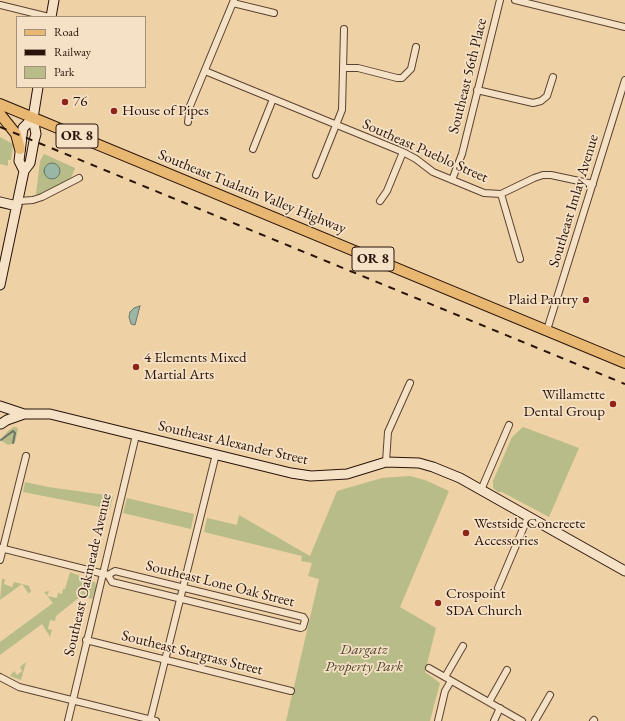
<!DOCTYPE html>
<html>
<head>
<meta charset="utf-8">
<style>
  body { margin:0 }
  #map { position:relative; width:625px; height:721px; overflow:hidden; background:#efd1a6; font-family:"EB Garamond",serif }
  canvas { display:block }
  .legend { position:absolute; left:16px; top:16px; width:130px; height:72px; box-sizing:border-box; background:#f5e1c5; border:1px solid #a38f7a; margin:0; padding:5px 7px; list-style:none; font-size:12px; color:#29130a }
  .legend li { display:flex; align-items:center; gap:8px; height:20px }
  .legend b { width:20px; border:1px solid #a38f7a }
</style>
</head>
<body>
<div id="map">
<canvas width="625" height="721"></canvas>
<ul class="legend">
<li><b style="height:5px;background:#e8b873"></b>Road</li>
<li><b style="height:5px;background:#29130a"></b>Railway</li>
<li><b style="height:11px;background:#b7bc88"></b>Park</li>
</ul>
</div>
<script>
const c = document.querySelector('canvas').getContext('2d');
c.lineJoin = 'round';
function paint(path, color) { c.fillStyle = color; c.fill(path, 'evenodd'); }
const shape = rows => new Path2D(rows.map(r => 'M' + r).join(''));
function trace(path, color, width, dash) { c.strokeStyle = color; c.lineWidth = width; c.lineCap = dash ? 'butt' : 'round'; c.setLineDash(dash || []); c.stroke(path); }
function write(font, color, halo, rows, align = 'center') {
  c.font = font + ' "EB Garamond",serif'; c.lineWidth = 3.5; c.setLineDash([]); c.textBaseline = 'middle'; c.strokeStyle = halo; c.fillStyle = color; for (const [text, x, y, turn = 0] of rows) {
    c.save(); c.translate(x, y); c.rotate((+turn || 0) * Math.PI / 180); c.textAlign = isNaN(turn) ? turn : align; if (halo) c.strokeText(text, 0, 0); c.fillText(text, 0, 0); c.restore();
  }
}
const green = shape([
  [0,137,13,144,11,160,8,160,8,166,0,164],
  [44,154,75,168,71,178,47,193,40,195,36,194,40,161],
  [14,427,18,428,15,443,8,445,0,440,8,431],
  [523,427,579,448,549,517,502,492,498,492,493,488,493,481,512,437],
  [410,476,425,480,449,491,400,607,436,628,425,672,440,683,430,721,286,721,319,579,308,576,312,563,301,561,302,556,204,532,207,518,237,525,239,515,310,556,337,491,382,478],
  [25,482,48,487,113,496,110,509,23,492],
  [127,498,194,514,191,529,123,513],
  [70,572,95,582,96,587,92,599,81,596,56,616,55,621,50,620,48,629,52,630,50,637,42,624,0,655,0,642,53,603,44,592,49,591,47,596,57,598,58,593,62,594,63,589,65,589],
  [2,579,5,579,4,584,12,587,14,582,22,584,29,586,31,591,29,594,22,584,0,600],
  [26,662,21,680,10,676,14,671,17,675,22,671,20,667]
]);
const water = shape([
  '44 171a8 8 0 1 1 16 0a8 8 0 1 1-16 0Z',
  [140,306,135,325,131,324,129,317,130,312,134,308,140,306]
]);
const stream = shape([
  [1,440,13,431,15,433,13,443]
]);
const street = shape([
  [515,0,625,27],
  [233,3,274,13],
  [0,5,49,17],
  [344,68,358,68,397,78,402,78,411,69,416,47],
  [205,71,403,152,416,159,433,172,484,193,501,194,534,178,543,175,551,175,593,184],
  [477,90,533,103,541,101,547,96,553,77],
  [188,122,190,106,234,0],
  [253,149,273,99],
  [316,175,342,110,344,29],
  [452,180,462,154,500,0],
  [501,194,520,259],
  [19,201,33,200,42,197,79,178],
  [380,201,387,191,403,152],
  [547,330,625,80],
  [386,462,388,432,410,383],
  [481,490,509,425],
  [0,548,108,575,115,571,303,617,305,620,303,627,301,628,112,582,108,575],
  [0,560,26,456],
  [498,588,528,517],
  [86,640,291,691],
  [429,668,522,721],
  [0,677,19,687,156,721],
  [445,677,463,646],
  [489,702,507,670],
  [68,721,136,435],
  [150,721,216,454],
  [438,721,445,691,451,681],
  [494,721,500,708],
  [535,721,550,695],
  [593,721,594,720]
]);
const secondary = shape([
  [51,17,54,0],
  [24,171,19,161,22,136,23,128,33,118],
  [0,202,17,206],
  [0,285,24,171,30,163,34,141,36,134,33,118,38,87],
  [0,406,24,414],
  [1,424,7,420,24,414,50,414,291,473,311,476,347,474,386,462,419,463,433,467,460,478,625,571]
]);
const primary = shape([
  [0,104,625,363],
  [0,114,16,134,20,149]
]);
const rail = shape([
  [0,127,625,384]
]);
const markers = [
  [65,102,4,"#8f2418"],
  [114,111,4,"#8f2418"],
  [586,300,4,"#8f2418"],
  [136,367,4,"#8f2418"],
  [613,404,4,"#8f2418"],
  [466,533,4,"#8f2418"],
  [438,603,4,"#8f2418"]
];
const shields = [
  [77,136,42],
  [373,259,42]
];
const shieldNames = [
  ["OR 8",77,136],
  ["OR 8",373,259]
];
const streetNames = [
  ["Southeast 56th Place",468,76,-76],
  ["Southeast Pueblo Street",425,151,24],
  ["Southeast Tualatin Valley Highway",252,192,22],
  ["Southeast Imlay Avenue",574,201,-73],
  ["Southeast Alexander Street",233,443,13],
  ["Southeast Oakmeade Avenue",88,575,-77],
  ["Southeast Lone Oak Street",220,584,14],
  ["Southeast Stargrass Street",192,653,14]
];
const poiNames = [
  ["76",73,102],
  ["House of Pipes",122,111],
  ["Plaid Pantry",578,300,"right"],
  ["4 Elements Mixed",144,358],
  ["Martial Arts",144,375],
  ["Willamette",605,395,"right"],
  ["Dental Group",605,412,"right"],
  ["Westside Concreete",474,524],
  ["Accessories",474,541],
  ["Crospoint",446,594],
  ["SDA Church",446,611]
];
const parkNames = [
  ["Dargatz",364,650],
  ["Property Park",364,667]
];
paint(green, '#b7bc88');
paint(water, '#9ab7a5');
trace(water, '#6d7567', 1);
trace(stream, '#6d7567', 2);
trace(street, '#5a4231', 8);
trace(secondary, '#29130a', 11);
trace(primary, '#29130a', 12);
trace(street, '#f5e1c5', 6);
trace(secondary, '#f5e1c5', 9);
trace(primary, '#e8b873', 10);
trace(rail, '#29130a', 2, [7, 7]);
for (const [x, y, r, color] of markers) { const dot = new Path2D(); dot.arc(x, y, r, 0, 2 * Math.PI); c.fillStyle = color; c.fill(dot); trace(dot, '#f5e1c5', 1.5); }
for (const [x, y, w] of shields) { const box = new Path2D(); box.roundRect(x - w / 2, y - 12, w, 24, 3); c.fillStyle = '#f5e1c5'; c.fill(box); trace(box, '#29130a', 1); }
write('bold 14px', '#29130a', null, shieldNames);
write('15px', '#29130a', '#f5e1c5', streetNames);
write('15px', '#29130a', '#f5e1c5', poiNames, 'left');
write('italic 15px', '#544630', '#f5e1c5', parkNames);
</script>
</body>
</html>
